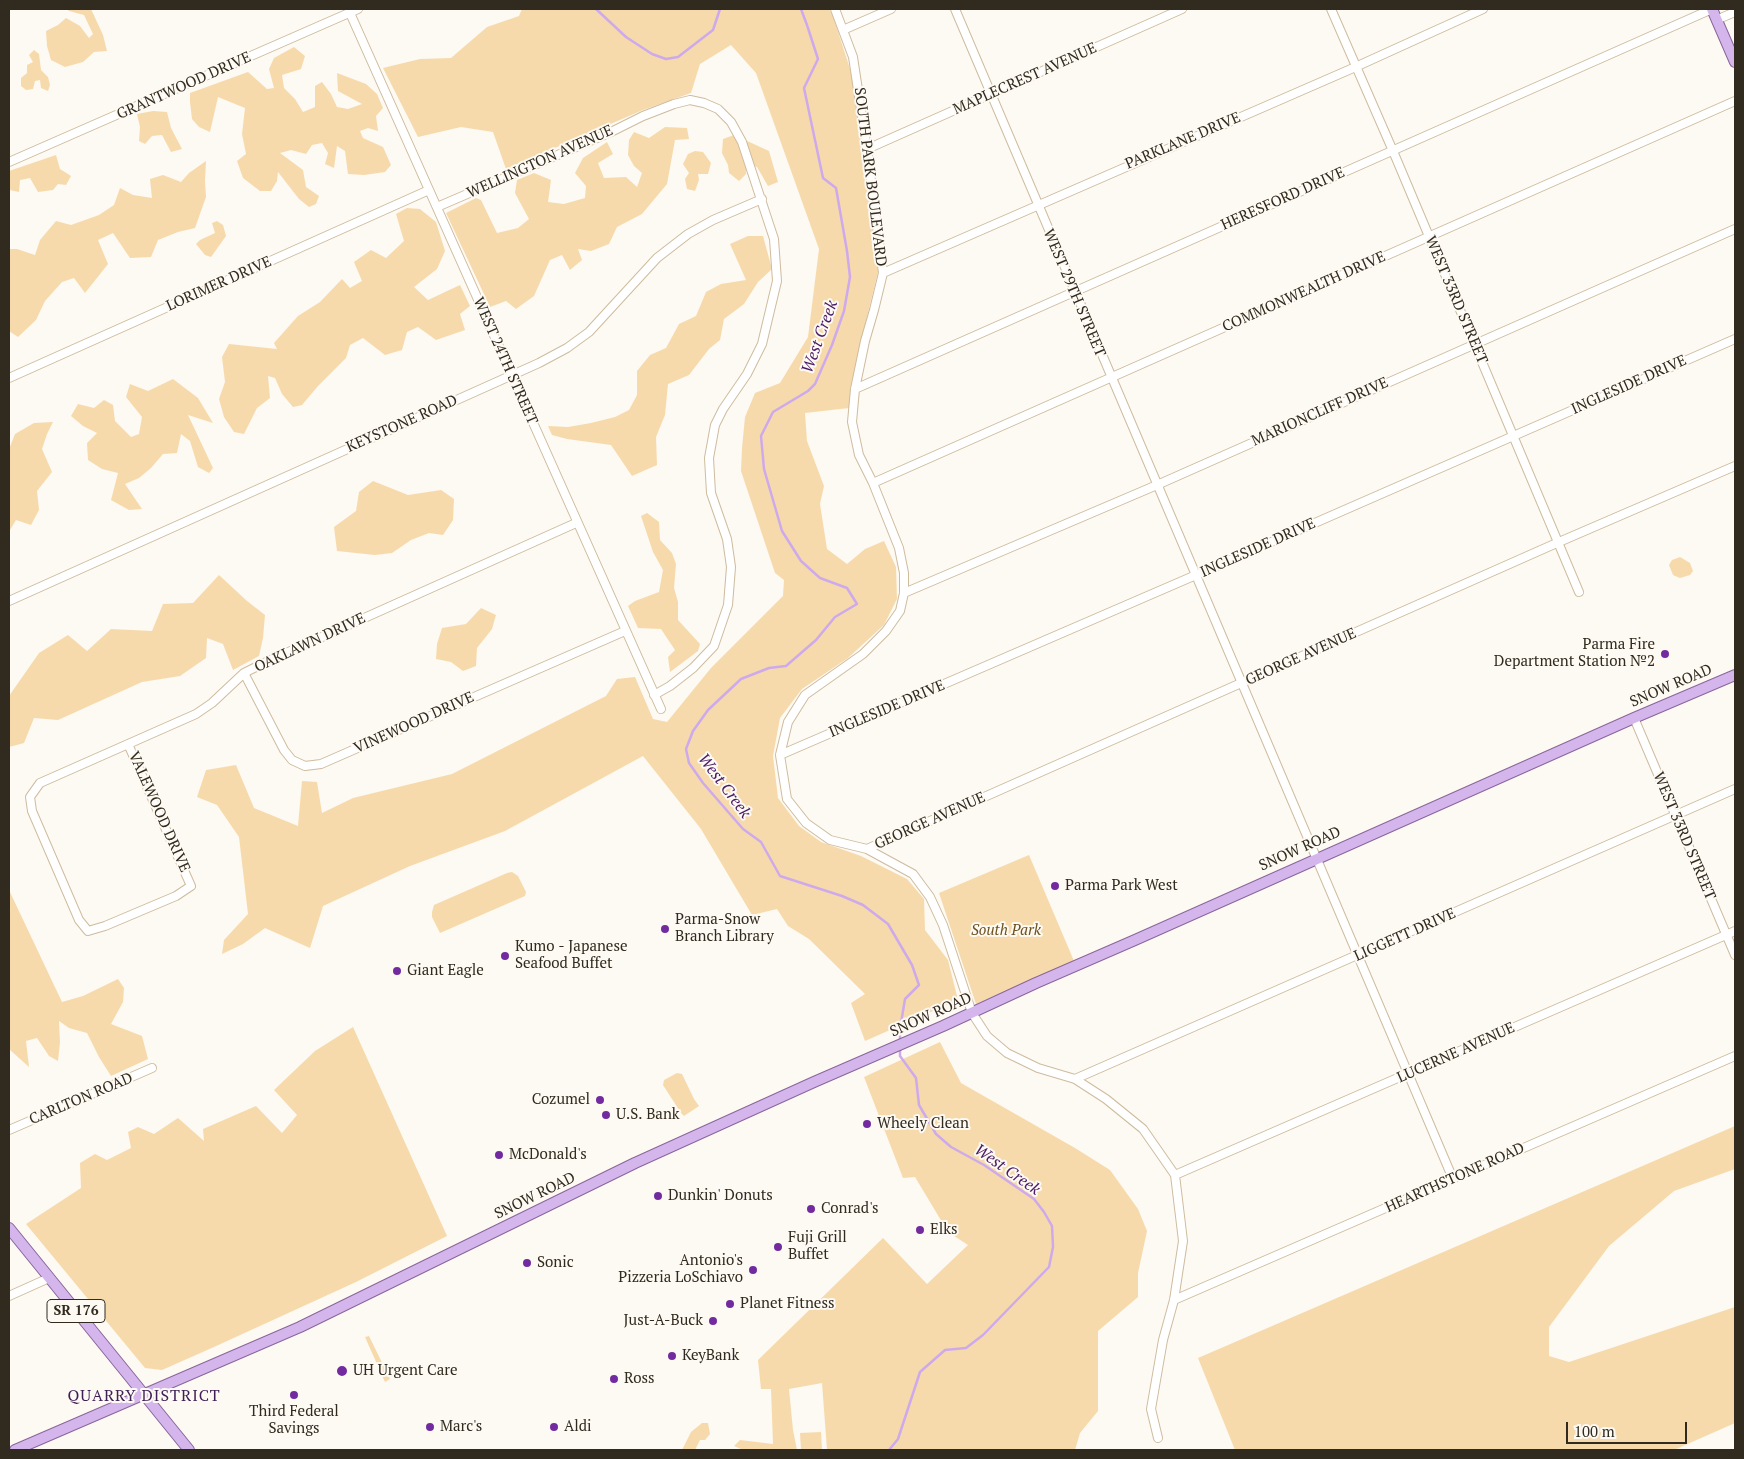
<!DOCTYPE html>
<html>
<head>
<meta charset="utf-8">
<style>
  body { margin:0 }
  #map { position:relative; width:1744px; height:1459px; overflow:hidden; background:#fdf9f3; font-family:"PT Serif",serif }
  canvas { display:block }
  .frame { position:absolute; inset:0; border:10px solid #312a1e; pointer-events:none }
  .scale { position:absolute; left:1566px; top:1422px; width:121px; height:22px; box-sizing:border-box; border:2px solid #312a1e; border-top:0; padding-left:6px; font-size:15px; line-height:18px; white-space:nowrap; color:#312a1e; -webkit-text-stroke:4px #fdf9f3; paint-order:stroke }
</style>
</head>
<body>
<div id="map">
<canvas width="1744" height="1459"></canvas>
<div class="frame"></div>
<div class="scale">100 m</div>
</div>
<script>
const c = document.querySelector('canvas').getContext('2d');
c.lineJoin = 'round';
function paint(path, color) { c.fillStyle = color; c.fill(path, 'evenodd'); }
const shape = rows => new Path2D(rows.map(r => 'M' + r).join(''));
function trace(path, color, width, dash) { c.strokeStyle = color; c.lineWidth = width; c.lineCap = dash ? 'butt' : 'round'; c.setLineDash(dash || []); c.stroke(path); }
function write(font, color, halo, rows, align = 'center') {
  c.font = font + ' "PT Serif",serif'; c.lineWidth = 4; c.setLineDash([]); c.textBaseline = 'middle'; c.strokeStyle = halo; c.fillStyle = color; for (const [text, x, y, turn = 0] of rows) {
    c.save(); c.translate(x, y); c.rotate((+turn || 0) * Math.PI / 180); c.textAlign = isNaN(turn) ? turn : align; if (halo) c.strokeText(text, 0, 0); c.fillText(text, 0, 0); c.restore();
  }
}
const green = shape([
  [67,9,91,9,103,35,107,51,94,52,83,62,65,67,51,60,47,46,46,31,58,25,66,18,80,26,89,38,93,34,84,15,69,11],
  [522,9,829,9,833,16,851,72,878,272,859,349,849,408,805,413,807,441,824,486,820,504,827,549,847,564,865,549,884,541,896,567,897,599,884,625,848,658,802,689,780,718,773,756,778,798,799,826,821,842,861,856,907,879,924,899,925,930,948,960,958,1000,865,1041,851,1003,865,994,809,939,788,926,777,909,752,915,701,829,643,756,505,831,410,866,323,906,310,948,265,928,243,944,222,954,224,940,248,914,239,837,217,805,197,797,206,770,236,765,254,808,298,826,302,781,317,782,322,813,353,798,452,774,606,696,617,679,635,677,653,719,667,722,711,668,783,596,784,580,775,573,741,471,742,448,745,417,755,393,780,383,808,337,819,249,756,73,731,45,700,64,691,93,643,110,506,169,493,132,461,127,418,137,383,68,420,59,451,58,487,27,519,16],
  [294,47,305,56,301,69,282,75,284,88,295,99,303,112,315,107,315,86,322,82,331,94,337,107,348,109,362,104,338,91,337,73,366,84,377,94,383,108,376,116,378,131,368,128,360,131,363,138,383,147,391,165,385,172,364,175,348,174,345,151,337,146,334,168,325,164,328,153,322,143,312,145,306,154,291,150,280,153,303,170,306,187,319,196,316,204,309,207,299,199,278,172,277,181,271,191,260,191,243,178,237,161,246,154,242,134,245,108,218,97,210,132,199,127,192,119,190,102,190,93,248,72,267,89,274,88,269,69,274,58],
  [34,50,39,54,41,70,48,77,50,85,48,91,41,88,40,80,35,81,33,89,26,90,21,86,21,78,27,73,27,65,33,62,29,55],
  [153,111,167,112,171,128,182,149,171,152,162,135,152,136,145,144,139,141,140,127,137,114],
  [665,127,687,128,689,139,675,140,667,184,642,214,617,227,609,244,591,251,578,249,582,260,570,270,562,255,550,260,534,296,516,309,506,301,490,307,446,213,476,198,481,200,497,233,518,228,529,219,515,193,517,180,534,173,551,180,548,202,564,204,585,198,586,186,575,173,583,158,607,142,613,154,598,163,604,178,626,177,637,187,642,173,634,166,628,155,629,140,634,132,649,138],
  [734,135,769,151,778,182,768,186,757,167,746,164,746,174,739,181,729,173,728,165,722,153,723,139],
  [695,151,703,152,711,163,708,174,698,174,699,180,695,191,687,189,685,179,689,173,683,164,688,154],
  [56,155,60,169,71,176,66,185,58,184,53,190,38,192,30,178,20,180,19,192,10,190,9,171],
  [206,161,205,181,206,197,195,228,178,232,158,240,151,257,130,258,113,233,98,240,108,264,85,293,74,278,62,282,45,301,36,320,18,337,9,331,9,249,17,249,35,255,40,240,56,221,71,225,99,215,114,205,120,188,133,195,152,198,150,179,163,175,181,182,189,173],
  [407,208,420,209,436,222,445,251,437,269,414,287,428,300,460,285,470,306,460,314,465,330,436,340,418,327,407,332,402,350,385,355,363,338,350,345,346,358,318,386,302,405,293,407,282,394,275,378,268,376,270,398,257,408,244,434,234,432,224,417,219,399,225,382,222,357,229,344,277,349,274,343,298,316,320,302,342,279,350,288,362,281,354,262,371,250,386,258,404,241,396,214],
  [217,221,223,225,226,236,211,257,205,255,196,244,200,240,215,233,212,223],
  [748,236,763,236,772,269,758,282,744,304,724,319,720,340,709,349,689,375,668,384,665,415,656,437,657,465,632,476,611,445,567,439,552,435,548,426,568,427,591,423,615,417,629,410,637,395,637,371,650,355,666,348,679,324,696,316,706,292,721,284,746,280,730,244],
  [173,379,198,398,213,423,188,415,213,468,209,473,198,467,190,441,181,434,177,453,163,454,151,468,139,478,125,484,142,509,129,510,111,500,118,473,102,469,88,460,87,443,97,433,83,426,71,416,78,404,94,408,104,400,113,405,115,421,131,437,139,434,142,417,126,397,130,384,148,391],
  [53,422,47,434,42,449,52,472,37,491,39,510,31,525,16,520,10,530,9,551,9,449,15,434,34,423],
  [373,481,408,495,441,490,454,499,453,520,443,535,429,533,411,540,392,553,375,555,337,551,334,527,356,511,359,492],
  [647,513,659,522,660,540,672,553,676,564,674,588,678,602,678,620,700,644,698,651,670,672,668,657,675,650,661,629,638,628,628,606,635,601,659,592,663,570,653,552,641,516],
  [1680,557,1690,563,1693,571,1690,575,1680,578,1673,575,1669,565,1672,560],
  [219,575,247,601,265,615,263,638,259,656,233,670,223,644,207,638,206,658,180,676,142,682,58,720,34,718,24,743,9,747,9,696,39,653,68,635,87,651,111,629,152,631,163,604,193,603],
  [481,608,496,615,492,629,477,648,476,666,463,671,451,662,436,659,437,644,442,628,466,624],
  [1029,855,1074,961,976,1004,939,893],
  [512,872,518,876,526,892,525,896,440,933,432,917,432,912,434,905,507,873],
  [9,890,62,1002,83,996,118,979,124,988,123,1002,111,1024,142,1036,148,1059,111,1076,99,1057,87,1033,69,1028,59,1021,60,1042,58,1061,49,1056,37,1038,26,1041,29,1067,9,1049],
  [353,1027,447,1236,356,1282,214,1347,162,1370,145,1368,26,1224,81,1188,80,1163,95,1154,107,1160,131,1148,128,1132,138,1127,154,1134,178,1118,204,1141,203,1129,256,1106,282,1133,297,1115,274,1090,315,1051],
  [940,1042,961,1083,1075,1148,1110,1170,1138,1209,1147,1231,1138,1273,1138,1297,1098,1331,1098,1411,1080,1433,1075,1450,827,1450,822,1383,789,1389,793,1430,797,1450,743,1450,734,1446,740,1440,773,1444,771,1389,761,1389,758,1360,883,1238,927,1284,968,1245,948,1232,915,1177,903,1178,864,1077],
  [677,1073,682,1074,694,1099,699,1106,684,1116,681,1113,663,1085,664,1080],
  [1735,1126,1735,1169,1674,1191,1609,1246,1549,1327,1549,1356,1569,1362,1735,1307,1735,1423,1674,1450,1235,1450,1198,1358],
  [369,1336,390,1379,385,1382,365,1337],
  [702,1423,708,1423,710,1434,705,1440,700,1440,695,1450,682,1450,691,1432],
  [821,1432,822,1450,801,1450,800,1433]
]);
const stream = shape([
  [596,9,626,37,652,54,666,59,678,57,713,30,720,9],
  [801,9,807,25,818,59,804,88,823,178,836,188,847,251,850,277,844,311,832,345,815,384,808,391,773,412,761,436,764,469,782,531,801,561,820,578,847,588,857,604,835,617,816,640,786,666,769,668,741,679,708,710,693,731,686,749,689,763,703,783,743,829,761,842,780,876,842,896,863,905,888,924,912,965,919,985,905,999,900,1029,900,1042],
  [889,1450,898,1439,920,1372,945,1350,966,1348,983,1335,1049,1267,1053,1247,1052,1226,1044,1212,1034,1199,984,1165,951,1147,936,1134,919,1105,916,1078,900,1056,900,1047]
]);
const minor = shape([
  [835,9,853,57,867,149,883,273,874,310,865,341,855,389,852,422,859,455,873,483,899,548,904,573,904,593,900,611,886,631,863,654,805,695,788,722,780,755,787,799,806,823,830,840,867,849,913,874,930,897,943,925,972,1013,987,1036,1007,1053,1038,1068,1075,1079,1106,1099,1143,1129,1175,1175,1183,1241,1174,1300,1163,1340,1151,1409,1158,1438],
  [955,9,1453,1179],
  [1331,9,1393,151,1579,592],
  [350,13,661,709],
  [1716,20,1735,12],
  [843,30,891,9],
  [867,149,1182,9],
  [9,162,358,9],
  [437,207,611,132,643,116,674,104,690,100,704,103,718,109,731,122,742,142,774,239,777,281,762,344,747,374,723,409,715,425,709,458,711,493,727,539,731,567,728,605,714,646,693,668,670,686,654,695],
  [883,273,1351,69,1483,9],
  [9,378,429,190],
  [855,389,1712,9],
  [873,483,1735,101],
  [904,593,1157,485,1735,229],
  [9,601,539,363,567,348,589,332,657,258,688,234,713,220,762,199],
  [244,673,284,750,292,760,305,766,321,764,625,631],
  [1634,718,1735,955],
  [128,744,191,886,176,896,105,926,88,931,79,920,32,811,30,797,40,783,196,714,212,703,244,673,264,663,576,523],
  [780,755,1196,575,1735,339],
  [867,849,1559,542,1735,466],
  [1075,1079,1735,789],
  [9,1130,152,1068],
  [1175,1175,1735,931],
  [9,1296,49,1278],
  [1174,1300,1735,1056]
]);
const major = shape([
  [1712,9,1735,62],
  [9,1228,189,1450],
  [15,1450,300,1327,635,1163,814,1082,943,1026,1036,983,1135,940,1634,718,1735,675]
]);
const markers = [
  [1665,654,5,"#722b9f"],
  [1055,886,5,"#722b9f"],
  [665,929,5,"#722b9f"],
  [505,956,5,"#722b9f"],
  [397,971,5,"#722b9f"],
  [600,1100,5,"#722b9f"],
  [606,1115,5,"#722b9f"],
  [867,1124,5,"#722b9f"],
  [499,1155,5,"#722b9f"],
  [658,1196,5,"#722b9f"],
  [811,1209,5,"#722b9f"],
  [920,1230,5,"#722b9f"],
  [778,1247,5,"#722b9f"],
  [527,1263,5,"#722b9f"],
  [753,1270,5,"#722b9f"],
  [730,1304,5,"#722b9f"],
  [713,1321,5,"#722b9f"],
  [672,1356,5,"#722b9f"],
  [342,1371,6,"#722b9f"],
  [614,1379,5,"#722b9f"],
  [294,1395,5,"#722b9f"],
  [430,1427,5,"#722b9f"],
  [554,1427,5,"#722b9f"]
];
const shields = [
  [76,1311,58]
];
const shieldNames = [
  ["SR 176",76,1311]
];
const streetNames = [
  ["MAPLECREST AVENUE",1025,79,-24],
  ["GRANTWOOD DRIVE",184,86,-24],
  ["PARKLANE DRIVE",1183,141,-23],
  ["WELLINGTON AVENUE",540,162,-24],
  ["SOUTH PARK BOULEVARD",870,177,83],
  ["HERESFORD DRIVE",1283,199,-24],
  ["LORIMER DRIVE",219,284,-24],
  ["COMMONWEALTH DRIVE",1304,292,-24],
  ["WEST 29TH STREET",1074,293,67],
  ["WEST 33RD STREET",1456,300,67],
  ["WEST 24TH STREET",505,361,66],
  ["INGLESIDE DRIVE",1629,385,-24],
  ["MARIONCLIFF DRIVE",1320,412,-24],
  ["KEYSTONE ROAD",402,424,-24],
  ["INGLESIDE DRIVE",1258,548,-24],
  ["OAKLAWN DRIVE",310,643,-25],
  ["GEORGE AVENUE",1301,657,-24],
  ["SNOW ROAD",1671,686,-23],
  ["INGLESIDE DRIVE",887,709,-23],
  ["VINEWOOD DRIVE",414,723,-24],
  ["VALEWOOD DRIVE",159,812,66],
  ["GEORGE AVENUE",930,821,-24],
  ["WEST 33RD STREET",1684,836,67],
  ["SNOW ROAD",1300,849,-24],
  ["LIGGETT DRIVE",1405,935,-24],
  ["SNOW ROAD",931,1015,-24],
  ["LUCERNE AVENUE",1456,1053,-24],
  ["CARLTON ROAD",81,1099,-23],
  ["HEARTHSTONE ROAD",1455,1178,-24],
  ["SNOW ROAD",535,1196,-26]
];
const poiNames = [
  ["Parma Fire",1655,645,"right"],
  ["Department Station №2",1655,662,"right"],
  ["Parma Park West",1065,886],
  ["Parma-Snow",675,920],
  ["Branch Library",675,937],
  ["Kumo - Japanese",515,947],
  ["Seafood Buffet",515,964],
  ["Giant Eagle",407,971],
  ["Cozumel",590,1100,"right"],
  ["U.S. Bank",616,1115],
  ["Wheely Clean",877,1124],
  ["McDonald's",509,1155],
  ["Dunkin' Donuts",668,1196],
  ["Conrad's",821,1209],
  ["Elks",930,1230],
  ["Fuji Grill",788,1238],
  ["Buffet",788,1255],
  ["Antonio's",743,1261,"right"],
  ["Pizzeria LoSchiavo",743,1278,"right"],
  ["Sonic",537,1263],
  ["Planet Fitness",740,1304],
  ["Just-A-Buck",703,1321,"right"],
  ["KeyBank",682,1356],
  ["UH Urgent Care",353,1371],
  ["Ross",624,1379],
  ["Third Federal",294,1412,"center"],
  ["Savings",294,1429,"center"],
  ["Marc's",440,1427],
  ["Aldi",564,1427]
];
const parkNames = [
  ["South Park",1006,931]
];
const waterNames = [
  ["West Creek",820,337,-70],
  ["West Creek",724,786,53],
  ["West Creek",1007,1170,35]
];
const neighbourhoodNames = [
  ["QUARRY DISTRICT",144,1396]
];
paint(green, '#f7daab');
trace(stream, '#ceaaec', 2.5);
trace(minor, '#cebc9e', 10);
trace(major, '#89659b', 12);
trace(minor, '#fff', 8);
trace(major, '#d4b6ec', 10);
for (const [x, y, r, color] of markers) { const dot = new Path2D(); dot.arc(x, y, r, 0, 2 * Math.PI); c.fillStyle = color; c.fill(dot); trace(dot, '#fdf9f3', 2); }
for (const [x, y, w] of shields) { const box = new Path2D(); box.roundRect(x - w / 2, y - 11.5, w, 23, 4); c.fillStyle = '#fdf9f3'; c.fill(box); trace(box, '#312a1e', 1); }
write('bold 14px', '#312a1e', null, shieldNames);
write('15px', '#312a1e', '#fdf9f3', streetNames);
write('15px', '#312a1e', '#fdf9f3', poiNames, 'left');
write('italic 15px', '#6d511e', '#fdf9f3', parkNames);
write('italic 16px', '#491b67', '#fdf9f3', waterNames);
c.letterSpacing = '1px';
write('16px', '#3f1e56', '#fdf9f3', neighbourhoodNames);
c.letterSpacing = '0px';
</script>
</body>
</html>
